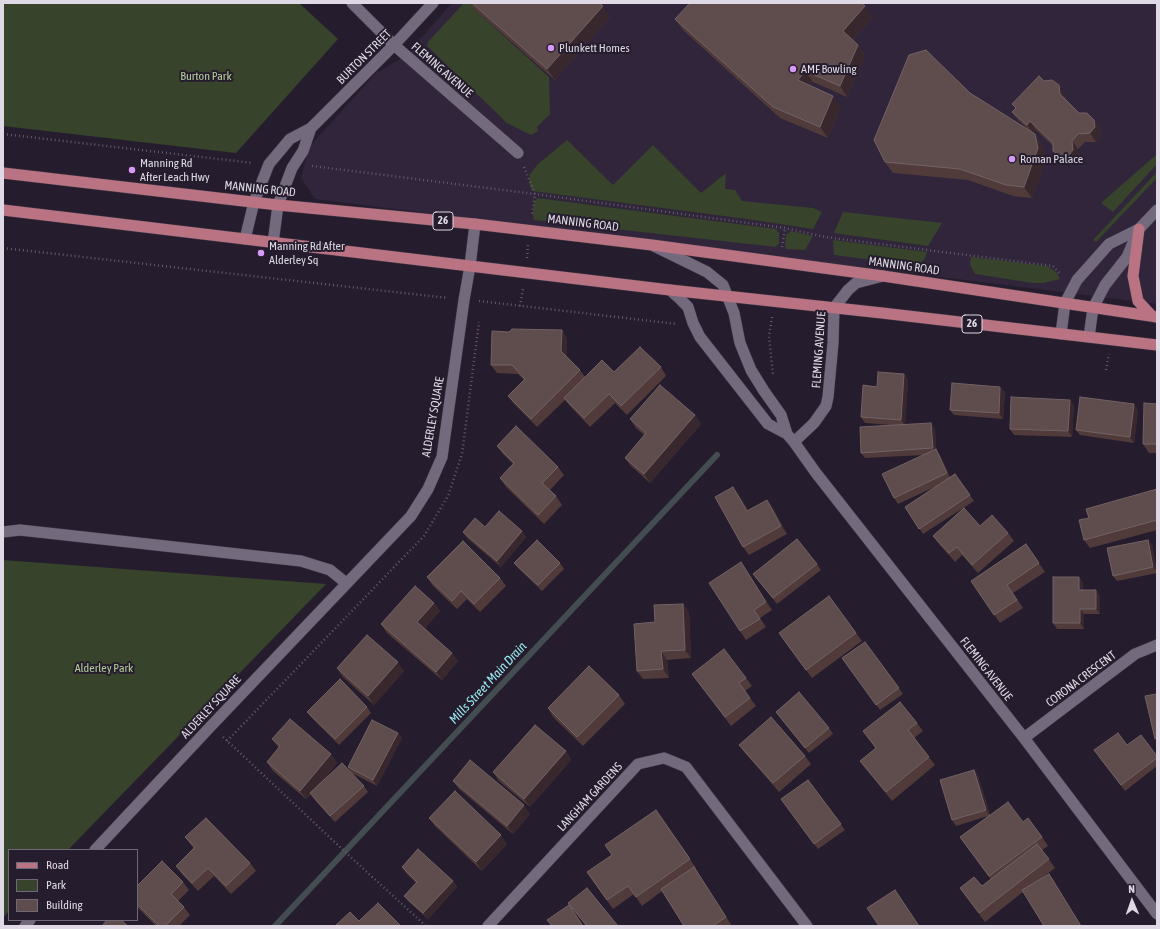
<!DOCTYPE html>
<html>
<head>
<meta charset="utf-8">
<style>
  body { margin:0 }
  #map { position:relative; width:1160px; height:929px; overflow:hidden; background:#251d2d; font-family:"Asap Condensed",sans-serif }
  canvas { display:block }
  .frame { position:absolute; inset:0; border:4px solid #ded9e4; pointer-events:none }
  .legend { position:absolute; left:8px; top:849px; width:130px; height:72px; box-sizing:border-box; background:#251d2d; border:1px solid #6f6876; margin:0; padding:5px 7px; list-style:none; font-size:12px; color:#ded9e4 }
  .legend li { display:flex; align-items:center; gap:8px; height:20px }
  .legend b { width:20px; border:1px solid #6f6876 }
  .north { position:absolute; left:1112px; top:881px; width:40px; height:40px; -webkit-text-stroke:3px #251d2d; paint-order:stroke; rotate:358deg; font-size:11px; font-weight:700; line-height:16px; text-align:center; color:#ded9e4 }
  .north::after { content:''; display:block; margin:auto; width:14px; height:18px; background:#ded9e4; clip-path:polygon(50% 0,100% 100%,50% 72%,0 100%) }
</style>
</head>
<body>
<div id="map">
<canvas width="1160" height="929"></canvas>
<div class="frame"></div>
<ul class="legend">
<li><b style="height:5px;background:#b97382"></b>Road</li>
<li><b style="height:11px;background:#37432b"></b>Park</li>
<li><b style="height:11px;background:#5f4c4c"></b>Building</li>
</ul>
<div class="north">N</div>
</div>
<script>
const c = document.querySelector('canvas').getContext('2d');
c.lineJoin = 'round';
function paint(path, color) { c.fillStyle = color; c.fill(path, 'evenodd'); }
const shape = rows => new Path2D(rows.map(r => 'M' + r).join(''));
function trace(path, color, width, dash) { c.strokeStyle = color; c.lineWidth = width; c.lineCap = dash ? 'butt' : 'round'; c.setLineDash(dash || []); c.stroke(path); }
function write(font, color, halo, rows, align = 'center') {
  c.font = font + ' "Asap Condensed",sans-serif'; c.lineWidth = 4; c.setLineDash([]); c.textBaseline = 'middle'; c.strokeStyle = halo; c.fillStyle = color; for (const [text, x, y, turn = 0] of rows) {
    c.save(); c.translate(x, y); c.rotate((+turn || 0) * Math.PI / 180); c.textAlign = isNaN(turn) ? turn : align; if (halo) c.strokeText(text, 0, 0); c.fillText(text, 0, 0); c.restore();
  }
}
const built = shape([
  [452,3,1157,3,1157,304,315,199,301,178,309,147,376,73,405,56]
]);
const green = shape([
  [3,3,299,3,338,39,236,153,3,126],
  [464,3,479,3,474,9,549,77,550,114,537,127,538,131,531,135,507,123,427,46,428,42],
  [567,140,613,185,653,145,701,193,726,173,725,189,735,190,742,201,813,208,822,212,813,229,747,219,532,191,529,183,530,174,538,164],
  [1157,154,1157,164,1113,212,1101,203],
  [1157,172,1157,178,1096,242,1093,240],
  [537,198,776,229,779,233,779,243,776,247,534,220,533,216,534,202],
  [843,212,942,223,928,246,834,233],
  [791,231,813,236,805,250,786,249,785,245,786,235],
  [833,240,927,252,925,258,919,266,834,255],
  [971,257,1047,266,1056,272,1060,279,1044,283,1033,283,975,274,970,265],
  [3,560,326,584,68,850,9,850,9,911,3,918]
]);
const stream = shape([
  [275,926,717,455]
]);
const path = shape([
  [3,134,253,163],
  [312,166,535,194,785,228,825,237,1053,266,1061,275],
  [524,167,535,194,532,216],
  [782,247,785,228],
  [3,248,448,298],
  [527,258,528,245],
  [479,301,677,324],
  [520,306,523,289],
  [772,317,769,336,773,374],
  [1106,370,1109,354],
  [223,737,357,863,426,926],
  [227,741,424,536,448,496,462,454,479,322]
]);
const minor = shape([
  [352,3,394,45,518,153],
  [245,239,254,202,269,164,290,139,311,128,394,45,433,3],
  [273,243,278,205,292,168,303,151,311,128],
  [3,532,20,530,301,561,330,570,346,583],
  [1024,738,1135,654,1157,645],
  [95,850,211,726,411,516,428,489,442,457,464,300,470,266,475,224],
  [25,926,30,920],
  [488,926,638,764,664,758,686,767,807,926]
]);
const tertiary = shape([
  [654,246,707,272,723,285,734,313,740,343,751,370,764,391,781,415,787,434],
  [670,290,680,299,688,307,693,323,700,337,768,424,787,434,794,442,816,473,1024,738,1157,914],
  [794,442,814,423,826,406,828,397,833,343,834,308,848,290,856,283,883,276]
]);
const secondary = shape([
  [1061,334,1065,303,1077,280,1109,244,1139,229,1157,210],
  [1089,337,1093,308,1105,285,1127,257,1137,233]
]);
const primary = shape([
  [3,173,278,205,475,224,652,245,883,276,1157,317],
  [3,210,670,290,882,313,1157,345],
  [1139,229,1133,276,1138,301,1152,316]
]);
const wall = shape([
  [470,3,599,3,610,17,555,80,474,9],
  [873,17,853,40,858,45,865,56,847,97,813,82,810,86,841,107,828,138,780,118,683,30,675,19],
  [1044,81,1065,94,1066,100,1079,113,1094,120,1100,128,1101,135,1096,142,1085,142,1078,149,1079,158,1074,164,1066,165,1059,159,1053,151,1053,146,1036,130,1033,133,1035,134,1042,145,1046,160,1032,198,1013,196,968,180,893,173,885,162,970,93,1031,132,1018,120,1012,112,1016,109,1012,104],
  [562,330,567,339,567,357,580,370,585,377,614,372,661,367,666,376,627,415,615,403,590,427,570,406,565,400,537,427,514,404,508,396,524,380,518,374,497,373,491,365,509,332],
  [904,374,908,380,905,424,935,428,936,450,940,455,950,477,955,474,974,501,923,534,905,507,937,486,898,504,894,498,924,455,865,458,861,453,891,425,865,423,861,417,877,387],
  [1005,392,1003,419,954,415,950,410],
  [1157,404,1157,453,1149,453,1143,444],
  [1074,405,1072,437,1014,435,1010,429],
  [1138,410,1134,443,1080,435,1076,430],
  [695,415,701,424,650,483,631,466,625,458,644,435,636,428,630,419],
  [497,446,558,467,564,475,550,490,556,496,562,505,544,524,506,487,500,478,513,464,503,454],
  [1157,489,1157,530,1090,548,1084,540,1089,518],
  [739,495,748,510,773,508,787,534,749,555,743,547],
  [980,526,1008,533,1014,541,978,573,962,555,955,562,939,544,933,536],
  [522,531,526,537,501,567,467,538,463,532],
  [1026,544,1045,572,1013,593,1023,608,1000,623,971,581],
  [1152,545,1157,573,1117,581,1113,576],
  [514,563,560,563,564,569,542,591,519,569],
  [817,564,821,570,777,604,753,574],
  [747,571,772,610,760,618,766,627,746,640,740,631],
  [427,577,500,578,506,586,480,612,467,599,457,609,433,586],
  [1079,577,1083,583,1083,590,1100,596,1100,614,1084,614,1084,629,1057,629,1053,623],
  [434,603,440,611,425,628,458,661,442,680,387,633,381,624],
  [683,604,689,612,691,658,667,660,669,678,643,679,637,671,655,622],
  [856,633,862,641,812,678,785,642],
  [865,642,903,694,880,710,842,658],
  [337,668,404,671,374,705,343,677],
  [692,674,746,678,752,686,745,691,756,706,731,726],
  [619,695,625,704,583,746,553,717,548,708],
  [367,707,371,713,339,745,311,717,307,712],
  [776,712,829,728,833,734,809,753],
  [917,723,923,731,914,738,935,765,892,801,866,769,860,761,876,748,863,731],
  [398,733,402,738,377,786,352,773,348,767],
  [272,739,331,754,337,763,319,785,364,786,368,792,335,822,314,799,311,794,306,799,273,771,267,762,279,748],
  [739,745,805,756,811,764,779,792,745,753],
  [1127,745,1157,756,1157,766,1125,791,1098,756],
  [566,751,571,760,530,807,499,781,493,772],
  [974,770,978,776,990,815,1023,822,1042,837,1048,846,1042,850,1055,868,1042,878,1049,874,1055,882,1023,892,985,922,960,888,982,886,991,880,960,837,988,816,956,826,952,820],
  [808,780,845,830,818,849,781,799],
  [453,781,530,814,513,834,459,789],
  [656,810,696,868,695,868,732,926,684,926,662,891,642,906,634,894,613,909,587,872,612,855],
  [429,818,507,844,482,871,435,826],
  [185,837,250,863,256,871,231,894,214,876,198,891,182,874,176,866,194,849],
  [402,867,453,881,457,887,428,919,408,901,404,896,416,883,406,873],
  [183,882,189,890,178,901,184,907,190,915,179,926,156,926,137,907,137,886],
  [568,903,618,926,586,926]
]);
const shadedWall = shape([
  [603,6,610,17,555,80,547,69],
  [865,6,873,17,851,42,843,31],
  [858,45,865,56,847,97,840,86],
  [805,71,813,82,806,91,798,80],
  [1059,85,1065,94,1066,103,1060,94],
  [833,96,841,107,828,138,820,127],
  [1094,120,1100,128,1101,135,1096,142,1090,133],
  [1030,121,1036,130,1033,133,1027,125],
  [1035,134,1042,145,1046,160,1032,198,1024,187],
  [1072,141,1078,149,1079,158,1074,164,1068,156],
  [562,330,567,339,567,360,561,351],
  [904,374,908,380,905,426,901,420],
  [1000,387,1005,392,1003,419,999,413],
  [1070,400,1074,405,1072,437,1068,431],
  [1134,404,1138,410,1134,443,1130,437],
  [695,415,701,424,650,483,644,474],
  [931,423,935,428,936,450,940,455,951,479,933,448],
  [733,487,739,495,753,519,747,511],
  [767,500,773,508,787,534,781,526],
  [522,531,526,537,501,567,497,561],
  [1148,540,1152,545,1157,572,1153,567],
  [741,562,747,571,772,610,766,602],
  [1079,577,1083,583,1083,596,1079,590],
  [1096,590,1100,596,1100,614,1096,609],
  [434,603,440,611,423,630,417,622],
  [683,604,689,612,691,658,685,650],
  [1080,609,1084,614,1084,629,1080,623],
  [661,651,667,660,669,678,663,669],
  [452,653,458,661,442,680,436,672],
  [398,662,404,671,374,705,368,696],
  [398,733,402,738,377,786,373,780],
  [566,751,571,760,530,807,524,799],
  [331,754,337,763,306,799,300,791],
  [974,770,978,776,990,816,986,810],
  [524,805,530,814,513,834,507,826],
  [501,835,507,844,482,871,476,862],
  [694,867,700,876,732,926,726,917],
  [1049,874,1055,882,1081,926],
  [453,881,457,887,428,919,423,913]
]);
const building = shape([
  [472,3,599,3,603,6,547,69,472,3],
  [690,3,862,3,865,6,843,31,858,45,840,86,805,71,798,80,833,96,820,127,773,107,675,19,690,3],
  [926,50,970,93,1035,134,1038,148,1024,187,1006,185,960,169,885,162,874,140,909,55,926,50],
  [1039,76,1044,81,1052,80,1059,85,1060,94,1079,113,1087,113,1094,120,1095,127,1090,133,1082,134,1079,133,1072,141,1073,150,1068,156,1060,156,1053,151,1053,143,1030,121,1027,125,1012,112,1016,108,1012,104,1039,76],
  [512,329,562,330,561,351,580,370,531,419,508,396,525,379,512,365,491,365,492,331,509,332,512,329],
  [640,347,661,367,621,406,609,394,584,418,564,398,602,360,614,372,640,347],
  [878,372,904,374,901,420,861,417,863,385,877,387,878,372],
  [952,383,1000,387,999,413,950,410,952,383],
  [660,385,695,415,644,474,625,458,646,433,630,419,660,385],
  [1011,397,1070,400,1068,431,1010,429,1011,397],
  [1080,397,1134,404,1130,437,1076,430,1080,397],
  [1144,403,1157,404,1157,444,1143,444,1144,403],
  [931,423,933,448,861,453,860,427,931,423],
  [516,426,558,467,542,483,556,496,538,515,500,478,514,463,497,446,516,426],
  [936,449,947,473,894,498,882,474,936,449],
  [955,474,970,495,919,529,905,507,955,474],
  [733,487,747,511,767,500,781,526,743,547,715,497,733,487],
  [1157,489,1157,520,1084,540,1079,520,1089,518,1086,509,1157,489],
  [964,508,980,526,992,515,1008,533,972,565,957,547,949,553,933,536,964,508],
  [499,511,522,531,497,561,463,532,475,518,485,527,499,511],
  [797,539,817,564,773,598,753,574,797,539],
  [537,540,560,563,538,585,514,563,537,540],
  [1148,540,1153,567,1113,576,1107,548,1148,540],
  [463,541,500,578,474,604,461,591,452,601,427,577,463,541],
  [1026,544,1039,563,1007,585,1017,600,994,615,971,581,1026,544],
  [741,562,766,602,754,610,760,619,740,631,709,583,741,562],
  [1053,577,1079,577,1079,590,1096,590,1096,609,1080,609,1080,623,1053,623,1053,577],
  [415,586,434,603,417,622,452,653,436,672,381,624,415,586],
  [829,596,856,633,806,670,779,633,829,596],
  [683,604,685,650,661,651,663,669,637,671,634,624,655,622,654,605,683,604],
  [367,635,398,662,368,696,337,668,367,635],
  [865,642,899,688,876,705,842,658,865,642],
  [724,649,746,678,739,683,750,698,725,717,692,674,724,649],
  [589,666,619,695,577,737,548,708,589,666],
  [340,679,367,707,335,739,307,712,340,679],
  [799,692,829,728,805,748,776,712,799,692],
  [1157,694,1157,738,1155,739,1145,696,1157,694],
  [900,702,917,723,908,730,929,757,886,792,860,761,876,748,863,731,900,702],
  [771,717,805,756,773,783,739,745,771,717],
  [290,719,331,754,300,791,267,762,280,746,272,739,290,719],
  [372,720,398,733,373,780,348,767,372,720],
  [535,725,566,751,524,799,493,772,535,725],
  [1118,733,1127,745,1141,735,1157,756,1157,758,1121,785,1094,750,1118,733],
  [470,760,524,805,507,826,453,781,470,760],
  [342,763,364,786,330,816,310,793,342,763],
  [974,770,986,810,952,820,940,780,974,770],
  [808,780,841,824,814,844,781,799,808,780],
  [455,791,501,835,476,862,429,818,455,791],
  [1008,802,1023,822,1028,818,1042,837,989,876,960,837,1008,802],
  [656,810,690,859,636,897,628,886,607,900,587,872,612,855,605,845,656,810],
  [206,818,250,863,226,886,208,868,192,883,176,866,195,847,185,837,206,818],
  [1037,844,1049,859,979,913,960,888,974,877,982,886,1037,844],
  [418,849,453,881,423,913,404,896,417,882,402,867,418,849],
  [162,861,183,882,171,894,184,907,165,926,159,926,137,904,137,886,162,861],
  [694,867,726,917,713,926,684,926,661,889,694,867],
  [1049,874,1081,926,1044,926,1022,890,1049,874],
  [587,888,618,926,587,926,568,903,587,888],
  [895,890,919,926,879,926,867,908,895,890],
  [378,903,401,926,335,926,350,912,359,921,378,903],
  [569,905,583,926,552,926,547,920,569,905],
  [107,920,121,920,128,926,102,926,107,920]
]);
const markers = [
  [551,48,4,"#d89af8"],
  [793,69,4,"#d89af8"],
  [1012,159,4,"#d89af8"],
  [132,170,4,"#d89af8"],
  [261,253,4,"#d89af8"]
];
const shields = [
  [443,221,20],
  [972,324,20]
];
const shieldNames = [
  ["26",443,221],
  ["26",972,324]
];
const poiNames = [
  ["Plunkett Homes",559,48],
  ["AMF Bowling",801,69],
  ["Roman Palace",1020,159],
  ["Manning Rd",140,163],
  ["After Leach Hwy",140,177],
  ["Manning Rd After",269,246],
  ["Alderley Sq",269,260]
];
const streetNames = [
  ["BURTON STREET",364,57,-45],
  ["FLEMING AVENUE",442,70,41],
  ["MANNING ROAD",260,189,6],
  ["MANNING ROAD",583,223,7],
  ["MANNING ROAD",904,266,8],
  ["FLEMING AVENUE",819,350,-86],
  ["ALDERLEY SQUARE",433,417,-80],
  ["FLEMING AVENUE",986,669,52],
  ["CORONA CRESCENT",1081,679,-37],
  ["ALDERLEY SQUARE",211,707,-47],
  ["LANGHAM GARDENS",590,797,-47]
];
const parkNames = [
  ["Burton Park",206,76],
  ["Alderley Park",104,668]
];
const waterNames = [
  ["Mills Street Main Drain",488,683,-47]
];
paint(built, '#30253a');
paint(green, '#37432b');
trace(stream, '#434c50', 6);
trace(minor, '#413947', 12);
trace(tertiary, '#413947', 12);
trace(secondary, '#413947', 12);
trace(primary, '#413947', 12);
trace(path, '#625b6a', 2.5, [1, 3]);
trace(minor, '#746a7d', 11);
trace(tertiary, '#746a7d', 11);
trace(secondary, '#746a7d', 11);
trace(primary, '#b97382', 11);
paint(wall, '#503b3a');
paint(shadedWall, '#38282d');
paint(building, '#5f4c4c');
trace(building, '#736264', 1);
for (const [x, y, r, color] of markers) { const dot = new Path2D(); dot.arc(x, y, r, 0, 2 * Math.PI); c.fillStyle = color; c.fill(dot); trace(dot, '#251d2d', 1.5); }
for (const [x, y, w] of shields) { const box = new Path2D(); box.roundRect(x - w / 2, y - 9, w, 18, 3); c.fillStyle = '#251d2d'; c.fill(box); trace(box, '#ded9e4', 1); }
write('bold 11px', '#ded9e4', null, shieldNames);
write('12px', '#ded9e4', '#251d2d', poiNames, 'left');
write('12px', '#ded9e4', '#251d2d', streetNames);
write('12px', '#b2ce98', '#251d2d', parkNames);
write('italic 13px', '#98e9f1', '#251d2d', waterNames);
</script>
</body>
</html>
